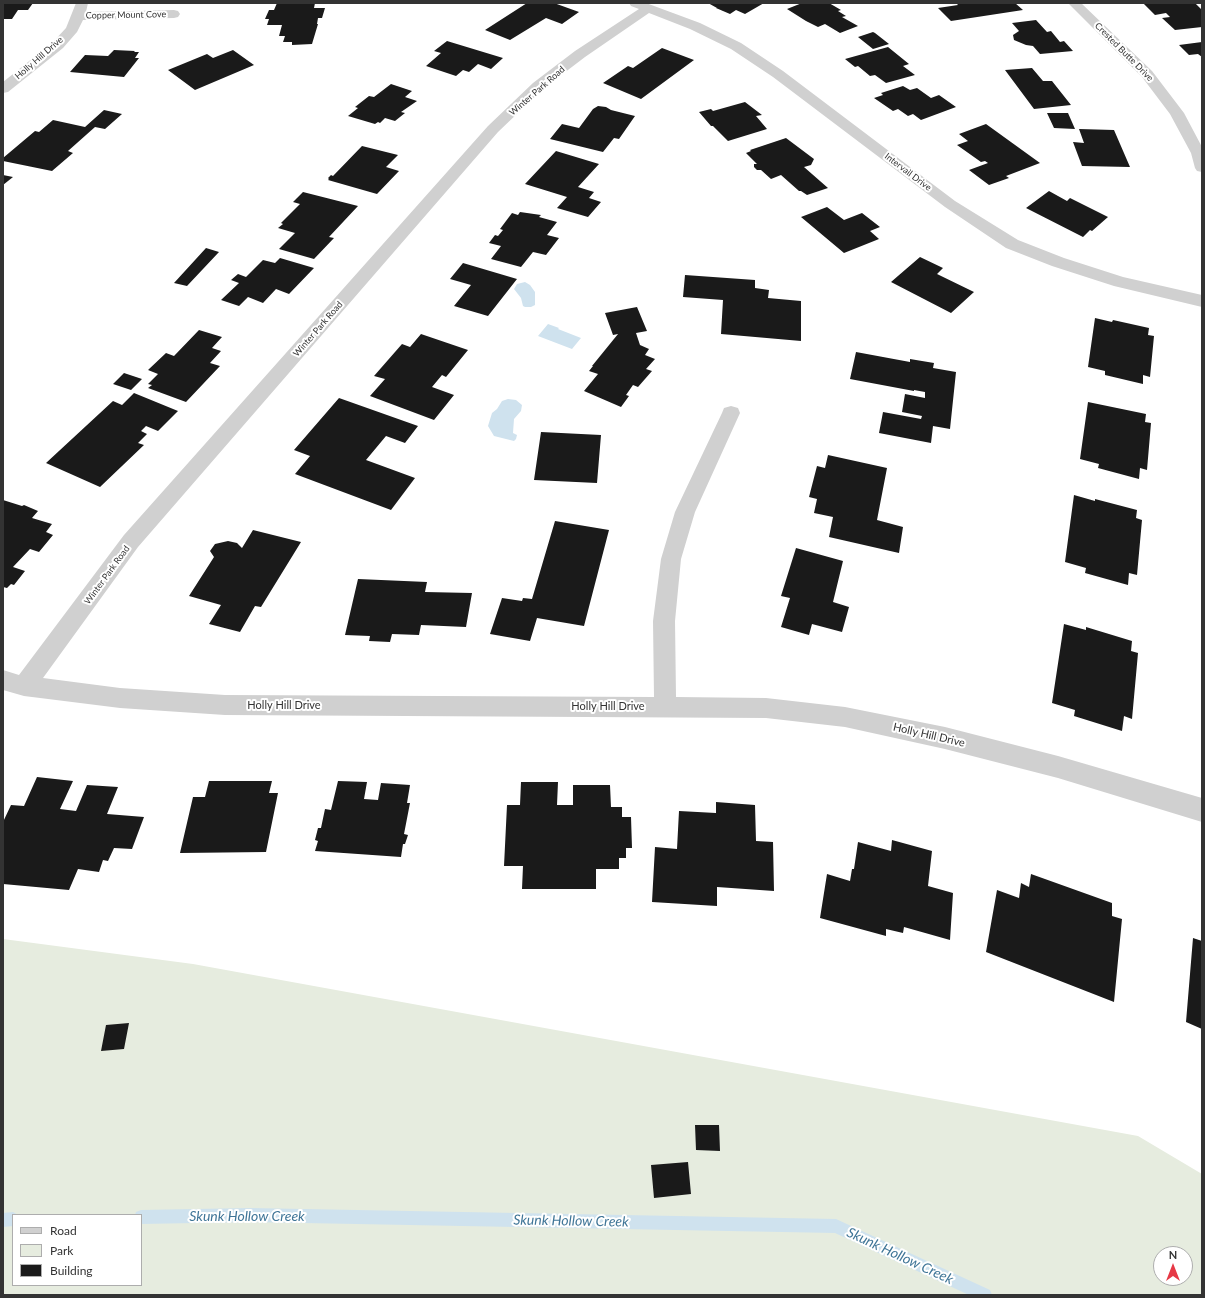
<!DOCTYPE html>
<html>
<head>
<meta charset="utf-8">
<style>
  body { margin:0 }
  #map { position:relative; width:1205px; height:1298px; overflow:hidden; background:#fff; font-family:Lato,sans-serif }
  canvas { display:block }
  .frame { position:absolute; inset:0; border:4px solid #333; pointer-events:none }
  .legend { position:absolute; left:12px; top:1214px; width:130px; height:72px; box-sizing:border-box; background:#fff; border:1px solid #adadad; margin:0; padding:5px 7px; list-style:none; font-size:12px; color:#333 }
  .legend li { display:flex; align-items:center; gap:8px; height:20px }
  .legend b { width:20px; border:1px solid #adadad }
  .north { position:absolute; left:1153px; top:1246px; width:40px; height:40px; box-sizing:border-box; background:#fff; border:1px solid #adadad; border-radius:50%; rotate:0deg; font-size:11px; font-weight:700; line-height:16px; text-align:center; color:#333 }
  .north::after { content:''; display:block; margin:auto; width:14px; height:18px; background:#e63946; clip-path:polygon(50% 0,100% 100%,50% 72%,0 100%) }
</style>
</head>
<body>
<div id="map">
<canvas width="1205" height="1298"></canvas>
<div class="frame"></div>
<ul class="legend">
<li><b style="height:5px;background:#d0d0d0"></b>Road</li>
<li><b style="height:11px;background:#e6ecdf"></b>Park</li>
<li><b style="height:11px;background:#1a1a1a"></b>Building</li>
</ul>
<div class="north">N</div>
</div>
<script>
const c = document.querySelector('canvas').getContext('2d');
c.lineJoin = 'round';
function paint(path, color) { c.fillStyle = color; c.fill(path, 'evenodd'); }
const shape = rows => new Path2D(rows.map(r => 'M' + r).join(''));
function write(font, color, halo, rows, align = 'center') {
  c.font = font + ' Lato,sans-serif'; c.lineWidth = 4; c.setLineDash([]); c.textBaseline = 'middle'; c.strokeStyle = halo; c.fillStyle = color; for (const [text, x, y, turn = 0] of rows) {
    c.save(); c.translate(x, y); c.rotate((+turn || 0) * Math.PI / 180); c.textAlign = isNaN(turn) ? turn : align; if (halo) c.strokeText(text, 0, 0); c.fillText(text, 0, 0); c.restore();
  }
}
const green = shape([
  [3,939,193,964,1138,1136,1202,1174,1202,1295,3,1295],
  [13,1215,141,1215,141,1285,13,1285],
  [1161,1254,1185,1254,1185,1278,1161,1278]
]);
const water = shape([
  [525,282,530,285,535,292,535,305,531,307,525,307,523,306,521,298,514,289,517,284],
  [548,324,559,328,558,329,581,338,572,349,538,336],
  [508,399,516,400,522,405,521,411,514,419,513,433,517,435,516,439,514,441,494,436,488,426,492,413,497,409,502,401]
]);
const stream = shape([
  [250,1208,836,1219,990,1290,992,1295,969,1295,835,1233,250,1222,141,1224,141,1215,135,1215,136,1212,141,1210,250,1208],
  [13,1212,18,1215,13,1215,13,1226,3,1227,3,1213,13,1212]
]);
const building = shape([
  [3,3,33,3,28,10,18,10,12,19,3,19],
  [277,3,315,3,314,8,325,8,322,18,318,18,317,24,318,24,312,44,292,45,292,42,283,42,285,36,279,36,282,25,267,25,269,19,265,19,269,10,274,10],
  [527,3,554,3,579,12,562,24,546,18,510,40,485,30],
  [708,3,764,3,745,14,736,10,730,14,716,8,717,8],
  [802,3,829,3,841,10,838,11,846,16,842,17,858,26,840,33,825,24,818,27,806,21,787,9],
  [956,3,1015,3,1023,10,951,21,938,8,958,5],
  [1143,3,1195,3,1202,10,1202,27,1175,30,1162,18,1170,17,1166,13,1155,15],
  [1036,20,1047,32,1051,31,1060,42,1064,41,1073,51,1040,54,1033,46,1026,45,1014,40,1013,35,1019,31,1012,23],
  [873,32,875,33,889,44,873,49,858,37],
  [447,41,503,58,491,69,478,64,469,72,463,70,456,76,426,66,441,53,434,51],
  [1202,42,1202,57,1198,54,1189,55,1179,45],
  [888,47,909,64,903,66,915,75,886,83,875,75,870,76,858,66,855,67,845,59],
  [662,48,694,60,641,99,603,83,628,66,633,68],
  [114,50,135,51,134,52,139,52,135,58,139,58,124,77,70,72,85,55,108,56],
  [233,50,254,65,195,90,168,70,207,54,213,58],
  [1032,68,1043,81,1052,81,1071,105,1034,109,1005,70],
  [391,84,412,91,405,97,417,101,401,112,405,113,395,121,385,118,380,123,378,122,375,124,348,116,358,108,355,107,369,96,374,97],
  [903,86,910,90,917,88,931,98,939,95,956,107,921,120,913,114,908,116,898,109,893,111,874,98,883,95,881,93],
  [745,102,762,115,756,116,767,129,728,141,713,126,711,126,699,112,711,109,713,111],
  [598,106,606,107,611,110,635,116,619,139,614,138,603,152,550,139,562,124,579,128,593,109],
  [104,110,122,114,105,129,95,127,68,151,73,153,52,171,3,161,3,158,35,131,39,132,53,120,85,127],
  [1047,113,1068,113,1075,129,1054,128],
  [986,124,1040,163,1006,176,1009,178,989,185,969,170,988,163,985,161,981,162,957,145,968,141,959,134],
  [1079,129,1114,130,1130,167,1082,166,1073,142,1084,143],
  [786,138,814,159,811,165,804,167,828,188,807,195,801,191,799,191,781,175,771,179,761,170,757,170,754,167,754,164,757,164,746,153,751,151,750,150],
  [362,146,398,155,386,167,399,171,377,194,328,180,329,179,328,178,331,175,333,176],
  [556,151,599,164,578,187,594,192,589,198,601,202,588,217,557,208,567,197,525,184],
  [3,175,13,177,3,185],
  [1049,191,1067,201,1070,198,1108,217,1092,231,1090,230,1083,237,1026,208],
  [303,192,358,206,329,237,334,238,314,259,279,249,295,233,278,228,283,224,281,223,300,204,293,202],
  [827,207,844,220,862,213,880,227,870,231,879,239,844,253,801,217],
  [520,212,541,215,539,217,557,222,547,235,559,238,546,255,533,252,521,267,491,259,501,246,489,243,495,235,498,236,503,230,500,229,512,213,518,215],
  [206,248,219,252,187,286,174,283],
  [920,257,943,268,937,274,974,292,951,313,891,282],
  [280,258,314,268,289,294,276,289,263,303,248,297,239,306,221,300,239,283,231,280,238,274,246,277,263,260,275,263],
  [463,263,517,279,488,316,454,306,471,285,450,279],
  [685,275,755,280,755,288,769,290,768,298,801,301,801,341,721,334,723,300,683,297],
  [637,307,647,331,636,333,640,345,649,349,645,355,655,359,646,369,652,371,638,387,633,385,626,395,629,396,621,407,584,391,598,374,589,371,593,366,592,366,618,334,613,335,605,313],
  [1095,318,1112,322,1113,320,1149,328,1148,335,1154,336,1150,377,1143,375,1143,384,1105,375,1105,371,1088,367],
  [199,330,222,337,212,348,221,351,210,363,220,366,186,402,148,388,152,385,148,384,158,374,148,370,166,353,174,356],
  [421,334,468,350,446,377,442,375,432,387,454,395,434,420,370,396,385,379,374,376,402,344,410,347],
  [856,352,910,362,910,359,934,363,933,368,956,372,950,429,933,426,931,443,879,433,883,412,921,419,922,416,902,412,905,394,925,398,925,392,914,390,914,391,850,379],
  [124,373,142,379,131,390,113,384],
  [134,393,178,411,158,431,146,426,141,431,147,434,138,443,144,445,100,487,46,463,113,401,122,405],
  [339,398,418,426,405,443,386,436,366,460,415,478,391,510,295,474,310,456,294,450],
  [1088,402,1146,414,1145,422,1151,423,1147,470,1140,468,1139,479,1098,468,1099,464,1080,459],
  [541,432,601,435,597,483,534,480],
  [828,455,887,468,877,520,903,527,899,553,829,537,833,517,814,513,817,499,809,497,817,466,825,468],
  [1074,495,1095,501,1095,499,1137,510,1136,518,1142,520,1137,575,1129,573,1128,585,1085,573,1086,568,1065,562],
  [3,500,22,506,24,505,38,511,32,518,52,524,46,532,53,535,39,552,30,549,13,567,25,571,14,585,11,584,7,588,3,587],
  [555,521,609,530,584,626,537,618,530,641,490,634,502,598,522,601,523,598,532,599],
  [253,530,301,542,261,607,255,606,240,632,209,624,221,605,189,596,214,557,210,551,215,544,228,541,237,543,242,548],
  [796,548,843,561,833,602,849,607,842,632,812,624,809,635,781,627,790,598,781,596],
  [358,579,427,582,425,592,472,593,466,627,421,625,419,635,392,634,390,642,369,641,370,636,345,635],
  [1064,624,1086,630,1086,627,1132,641,1131,651,1138,653,1132,719,1124,716,1122,731,1074,716,1075,710,1052,703],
  [37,777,73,781,60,809,76,811,87,785,118,787,107,814,144,817,132,849,114,848,108,861,103,860,99,872,78,869,69,890,3,884,3,822,11,805,24,806],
  [209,781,272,781,269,793,278,793,266,852,180,853,193,797,205,797],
  [338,781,367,782,364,799,378,800,381,783,410,785,407,803,410,803,404,834,408,835,405,844,403,844,401,857,315,851,318,841,315,840,318,828,321,828,325,809,331,810],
  [521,782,558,782,557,805,573,805,573,785,610,785,611,807,622,807,622,817,631,817,632,848,626,848,626,858,619,858,619,869,596,869,596,889,522,889,523,866,504,866,507,805,520,805],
  [716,802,755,805,756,841,773,842,774,891,717,887,717,906,652,902,655,847,677,849,679,811,716,813],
  [892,840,932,851,928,886,953,893,950,940,904,927,903,933,886,929,886,936,820,918,827,874,850,881,852,869,854,869,858,842,891,851],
  [1031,874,1112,903,1112,916,1122,919,1114,1002,986,952,997,890,1019,898,1021,883,1029,887],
  [1193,938,1202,941,1202,1029,1186,1022],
  [129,1023,124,1049,101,1051,106,1025],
  [695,1125,719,1125,720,1151,696,1150],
  [688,1162,691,1194,654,1198,651,1165]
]);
const minor = shape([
  [76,3,88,3,86,12,174,10,178,11,180,14,178,17,174,18,83,20,77,32,63,48,8,92,3,93,3,82,53,42,66,28,76,3],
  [629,3,646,3,700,23,741,43,783,71,955,201,1018,240,1064,258,1123,277,1202,295,1202,307,1114,286,1052,266,1006,248,945,207,773,77,731,49,690,29,649,13,585,57,543,89,498,132,138,547,43,678,120,688,225,695,654,697,653,621,661,559,675,512,722,413,724,408,731,406,738,408,740,413,695,512,681,559,675,621,676,697,766,698,845,707,945,727,1058,756,1202,798,1202,822,1058,778,945,749,845,727,766,718,225,715,120,708,24,696,3,690,3,670,19,675,124,535,488,126,533,83,575,51,639,9,631,6,629,3],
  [1068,3,1081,3,1152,71,1184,113,1202,147,1202,172,1197,171,1195,168,1191,153,1170,114,1142,77,1068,3]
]);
const farStreetnames = [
  ["Copper Mount Cove",126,15,-1],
  ["Crested Butte Drive",1124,52,45],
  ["Holly Hill Drive",39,58,-41],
  ["Winter Park Road",537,91,-41],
  ["Intervail Drive",908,172,37],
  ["Winter Park Road",318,329,-49],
  ["Winter Park Road",107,575,-54]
];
const streetNames = [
  ["Holly Hill Drive",284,705],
  ["Holly Hill Drive",608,706],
  ["Holly Hill Drive",929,735,13]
];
const nearWaternames = [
  ["Skunk Hollow Creek",247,1216],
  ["Skunk Hollow Creek",571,1221,1],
  ["Skunk Hollow Creek",900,1256,25]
];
paint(green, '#e6ecdf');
paint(water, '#cfe2ee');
paint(stream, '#cfe2ee');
paint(building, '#1a1a1a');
paint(minor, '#d0d0d0');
write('9px', '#333', '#fff', farStreetnames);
write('11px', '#333', '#fff', streetNames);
write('italic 14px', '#3f7597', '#fff', nearWaternames);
</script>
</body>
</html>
